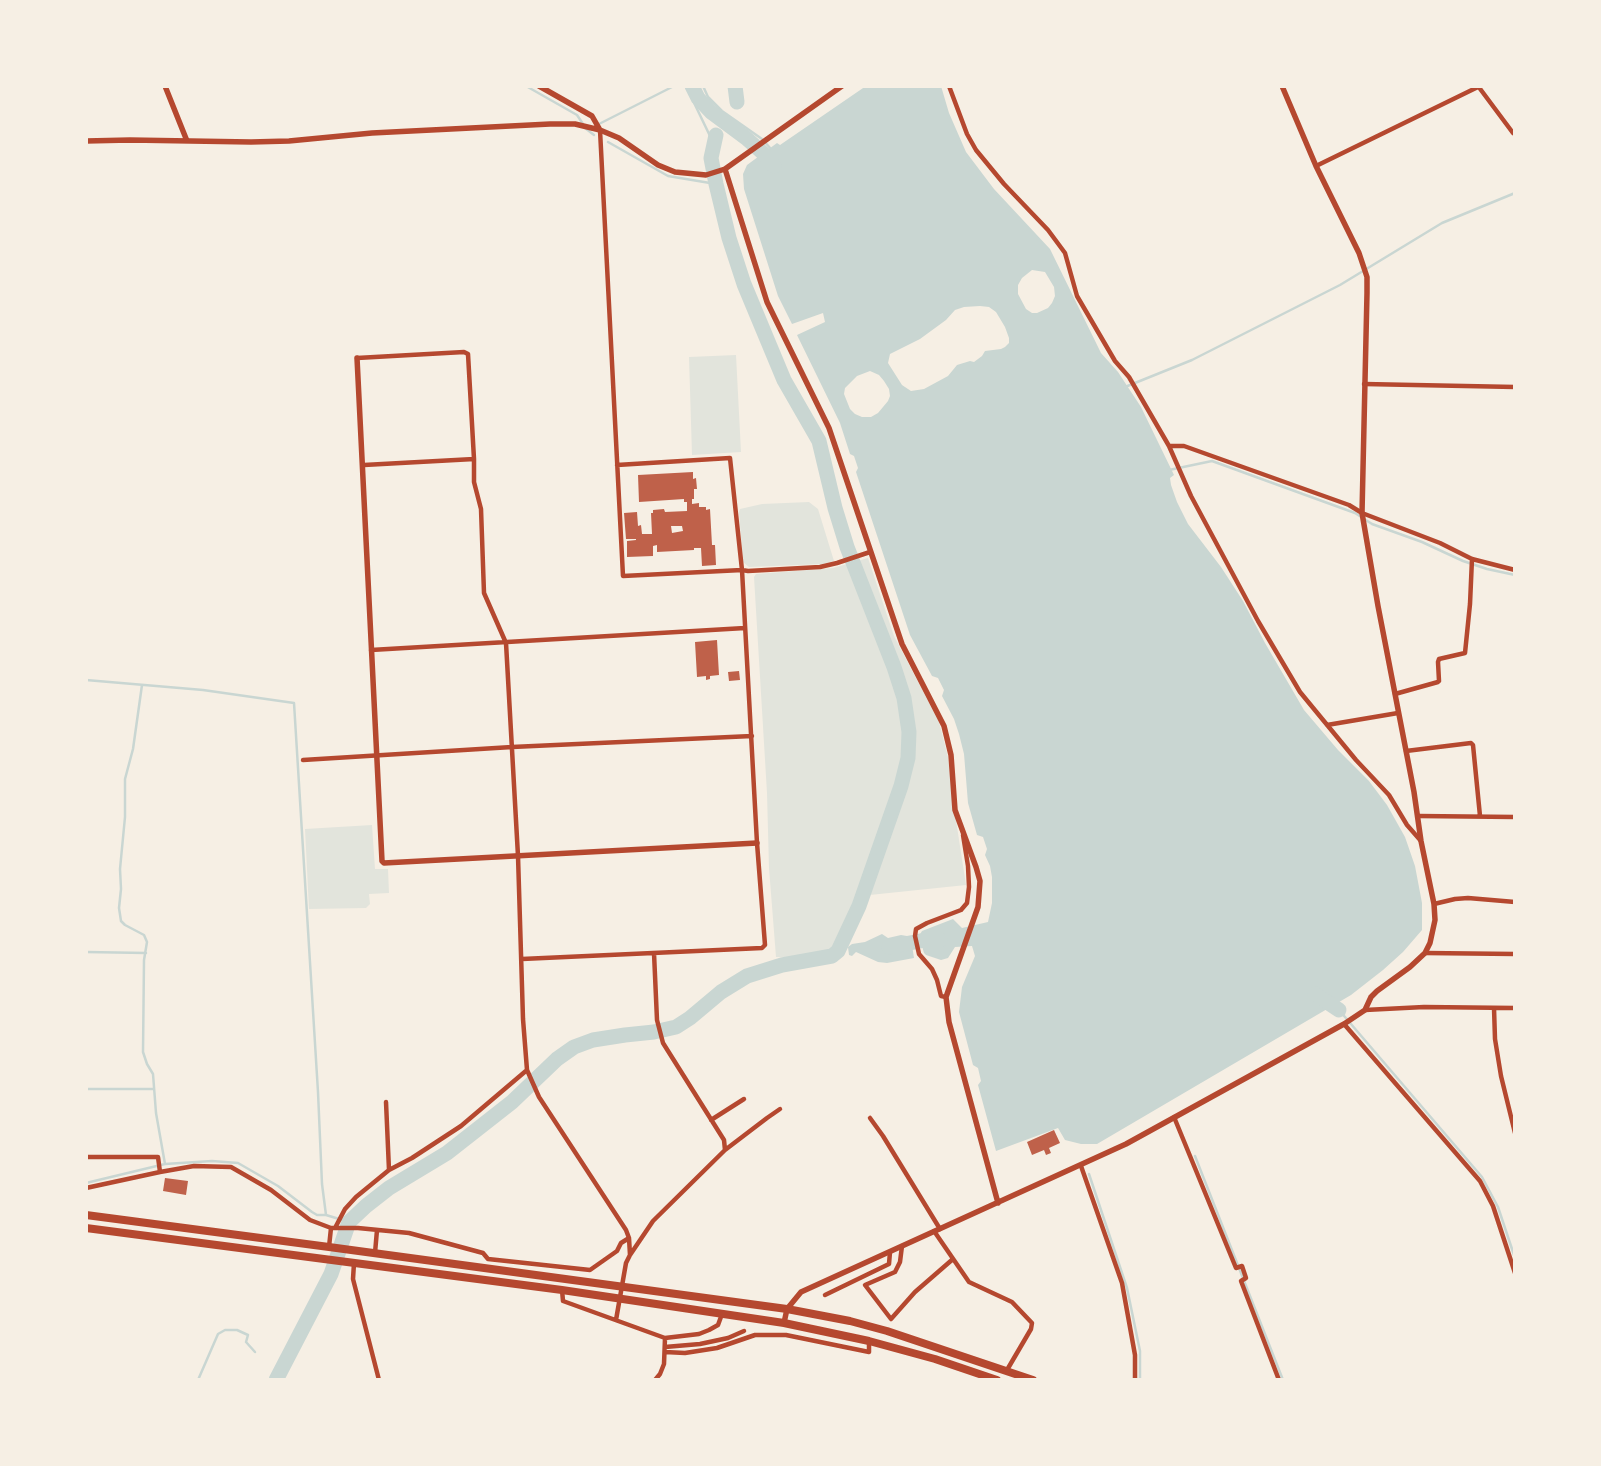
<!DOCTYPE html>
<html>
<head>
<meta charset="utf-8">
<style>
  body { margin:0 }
  #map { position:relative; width:1601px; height:1466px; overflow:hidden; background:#f6efe4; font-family:"DM Sans",sans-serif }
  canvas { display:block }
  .frame { position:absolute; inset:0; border:88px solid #f6efe4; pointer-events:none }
</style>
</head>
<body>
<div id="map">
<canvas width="1601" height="1466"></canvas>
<div class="frame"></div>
</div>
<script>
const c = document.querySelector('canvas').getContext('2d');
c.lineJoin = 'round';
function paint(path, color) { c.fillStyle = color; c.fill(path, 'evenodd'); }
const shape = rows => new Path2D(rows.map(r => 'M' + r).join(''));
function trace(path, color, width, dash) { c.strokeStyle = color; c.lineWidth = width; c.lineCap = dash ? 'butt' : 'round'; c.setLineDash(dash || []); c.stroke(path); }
const green = shape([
  [736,355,741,452,692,455,689,357],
  [809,502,818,509,834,561,823,564,749,567,743,562,739,512,740,509,762,504],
  [868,558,894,636,939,722,948,757,955,814,966,885,860,896,843,934,836,945,828,954,821,957,776,957,769,868,767,793,754,577,756,574,833,568],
  [372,825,375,869,388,869,389,893,369,894,370,904,366,908,309,909,305,829]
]);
const water = shape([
  [866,86,941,86,949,113,966,152,994,189,1050,249,1101,353,1118,372,1141,407,1174,475,1170,478,1171,485,1177,502,1188,524,1221,567,1243,601,1265,643,1304,710,1338,750,1369,781,1387,805,1405,837,1415,866,1422,903,1422,930,1403,952,1383,970,1351,995,1097,1144,1081,1144,1065,1140,1058,1128,996,1151,978,1085,981,1081,978,1068,973,1065,959,1012,962,987,975,956,972,946,955,947,948,958,941,960,926,955,924,953,919,936,922,931,953,919,962,928,988,922,992,903,992,877,990,866,985,855,987,849,983,837,977,835,968,803,964,754,959,734,954,719,942,696,944,690,938,678,932,676,910,635,856,472,858,468,854,456,850,454,840,423,797,335,825,322,823,313,792,324,778,296,744,189,743,174,747,165,777,143,780,145],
  [1032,270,1045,272,1054,287,1055,296,1052,303,1048,308,1037,313,1032,313,1026,309,1018,294,1018,285,1022,278],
  [980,306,989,307,996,312,1005,327,1009,338,1009,343,1005,347,1001,349,985,351,982,356,974,362,970,361,957,365,948,376,924,389,911,391,902,385,888,363,890,354,920,339,946,320,955,310,964,307],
  [870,371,879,375,884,381,889,389,890,396,888,401,878,413,871,417,862,417,855,414,850,409,844,394,845,388,857,376],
  [882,934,888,938,901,935,907,936,910,945,912,945,914,958,887,963,878,962,856,952,852,956,849,955,848,947,852,944,865,942]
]);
const stream = shape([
  [526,86,577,115,583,124],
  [686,86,710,136,711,158],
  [703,86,708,97,722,111,762,139,771,149],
  [597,125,674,86],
  [585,128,594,135],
  [608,142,668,176,716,184],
  [1125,387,1192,360,1340,285,1442,223,1515,193],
  [1169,470,1212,461,1355,513,1372,524,1422,542,1463,561,1487,569,1515,575],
  [86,680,203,690,294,703,318,1092,322,1184,326,1215,349,1222],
  [142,685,133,749,125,779,125,817,120,869,121,889,119,908,121,921,125,925,144,935,147,942,144,960,143,1052,147,1064,153,1074,156,1113,165,1164],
  [86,952,146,953],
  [1339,1010,1482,1177,1498,1207,1515,1258],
  [86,1089,153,1089],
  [1195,1156,1283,1380],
  [1089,1174,1127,1288,1140,1351,1140,1380],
  [86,1183,165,1164,212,1161,238,1163,278,1186,312,1212,317,1215,326,1215],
  [198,1380,218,1334,225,1330,237,1330,248,1335,246,1342,255,1352]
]);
const river = shape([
  [692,86,698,98,711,112,746,138,763,153,774,166],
  [735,86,737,102],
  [889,947,925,940,940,940],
  [1315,994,1339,1010],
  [276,1380,331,1274,349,1222,366,1206,389,1188,447,1153,512,1102,557,1059,574,1047,593,1040,625,1035,654,1032,676,1027,690,1018,721,992,747,976,782,965,832,956,838,951,859,906,901,786,908,758,909,732,904,698,894,667,847,547,835,508,819,441,784,380,744,284,729,238,716,184,711,158,716,135]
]);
const building = shape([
  [693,472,693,479,696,478,697,489,694,489,694,499,692,499,692,504,699,503,699,507,706,507,706,510,710,509,712,545,715,545,716,565,702,566,701,548,694,548,694,550,657,552,657,545,653,546,653,556,627,557,627,541,636,540,636,539,626,539,624,513,637,512,638,526,641,525,642,534,652,534,651,513,653,513,653,510,664,509,665,512,687,511,687,502,684,502,684,499,639,502,638,475],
  [671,526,682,526,683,531,672,533],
  [717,640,719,675,710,676,710,679,706,680,706,676,697,677,695,642],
  [739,671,740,680,729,681,728,672],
  [1054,1130,1060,1143,1049,1148,1051,1153,1046,1155,1044,1150,1032,1155,1027,1142],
  [165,1178,188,1181,186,1195,163,1191]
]);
const minor = shape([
  [949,86,967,134,976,150,1004,184,1048,230,1065,253,1077,296,1115,361,1129,377,1169,446,1191,496,1258,621,1300,692,1356,760,1389,795,1407,825,1421,841],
  [1478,86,1513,133],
  [600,130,623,576,742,570,748,571,820,567,837,563,870,552],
  [1316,166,1480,86],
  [357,358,464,352,468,354,474,459,474,482,481,509,484,593,506,643,518,856,523,1019,527,1070,539,1097,626,1230,629,1238,630,1255],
  [1364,384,1515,387],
  [1169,446,1184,446,1349,505,1362,513,1440,543,1472,559,1515,570],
  [364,465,474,459],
  [371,650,745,628],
  [1395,694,1438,682,1439,681,1438,662,1439,659,1465,653,1470,604,1472,559],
  [1327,725,1398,713],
  [1406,751,1471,743,1473,745,1480,816],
  [303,760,512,747,752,736],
  [1418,816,1515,817],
  [1434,904,1455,899,1468,898,1515,902],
  [1425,953,1515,954],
  [522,959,762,948,765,945,757,843,742,570,730,458,617,465],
  [946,997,941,996,937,980,932,969,919,954,915,936,916,929,927,923,961,910,967,903,969,887,968,866,963,835],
  [1494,1008,1495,1039,1501,1076,1515,1133],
  [1365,1010,1424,1007,1515,1008],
  [1344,1024,1480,1181,1493,1206,1515,1273],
  [386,1102,389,1170],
  [1174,1117,1236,1268,1242,1266,1246,1278,1241,1281,1279,1380],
  [870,1118,883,1136,940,1229],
  [711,1120,744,1099],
  [725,1150,767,1118,780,1109],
  [86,1157,158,1157,160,1172,194,1166,231,1167,271,1190,310,1220,331,1228,358,1228,409,1233,483,1253,488,1259,590,1270,617,1251,621,1243,629,1238],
  [1081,1166,1122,1283,1135,1355,1135,1380],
  [86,1188,160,1172],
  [335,1228,345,1209,356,1197,389,1170,412,1158,461,1126,527,1070],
  [934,1231,969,1282,1012,1302,1032,1323,1031,1329,1007,1370],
  [902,1246,900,1262,895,1272,865,1285,891,1319,915,1292,953,1259],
  [329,1247,331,1228],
  [375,1253,377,1230],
  [354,1263,353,1279,379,1380],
  [562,1290,563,1301,665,1338,699,1334,709,1330,718,1325,722,1314],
  [825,1295,889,1264,890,1252],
  [616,1320,626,1263,630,1255,653,1221,725,1150,724,1140,663,1043,657,1020,654,953],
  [665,1347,700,1344,728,1338,744,1331],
  [665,1352,685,1353,717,1348,755,1335,786,1335,869,1352,869,1341],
  [655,1380,660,1374,664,1364,665,1338]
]);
const tertiary = shape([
  [165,86,187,141],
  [539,86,592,116,600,130],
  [86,141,130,140,251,142,289,141,372,133,550,124,575,124,600,130,619,138,658,165,675,172,706,175,725,169,842,86],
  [725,169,767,302,829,428,902,644,944,726,951,755,955,810,976,867,980,881,978,907,946,997,949,1022,998,1203],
  [357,358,382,861,384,863,757,843],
  [784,1323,787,1309,801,1292,1126,1144,1344,1024,1365,1010,1371,997,1377,991,1410,967,1425,953,1430,943,1435,920,1434,904,1421,841,1414,792,1378,606,1362,513,1367,293,1367,277,1359,253,1316,166,1282,86]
]);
const trunk = shape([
  [86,1215,329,1247,787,1309,850,1321,887,1331,1033,1380],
  [86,1228,562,1290,784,1323,869,1341,935,1359,997,1380]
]);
paint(green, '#e2e4dc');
paint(water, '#c9d6d2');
trace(stream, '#c9d6d2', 2.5);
trace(river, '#c9d6d2', 15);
paint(building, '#bf614a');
trace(minor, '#b5482f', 4.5);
trace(tertiary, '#b5482f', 5.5);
trace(trunk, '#b5482f', 8);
</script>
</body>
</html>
